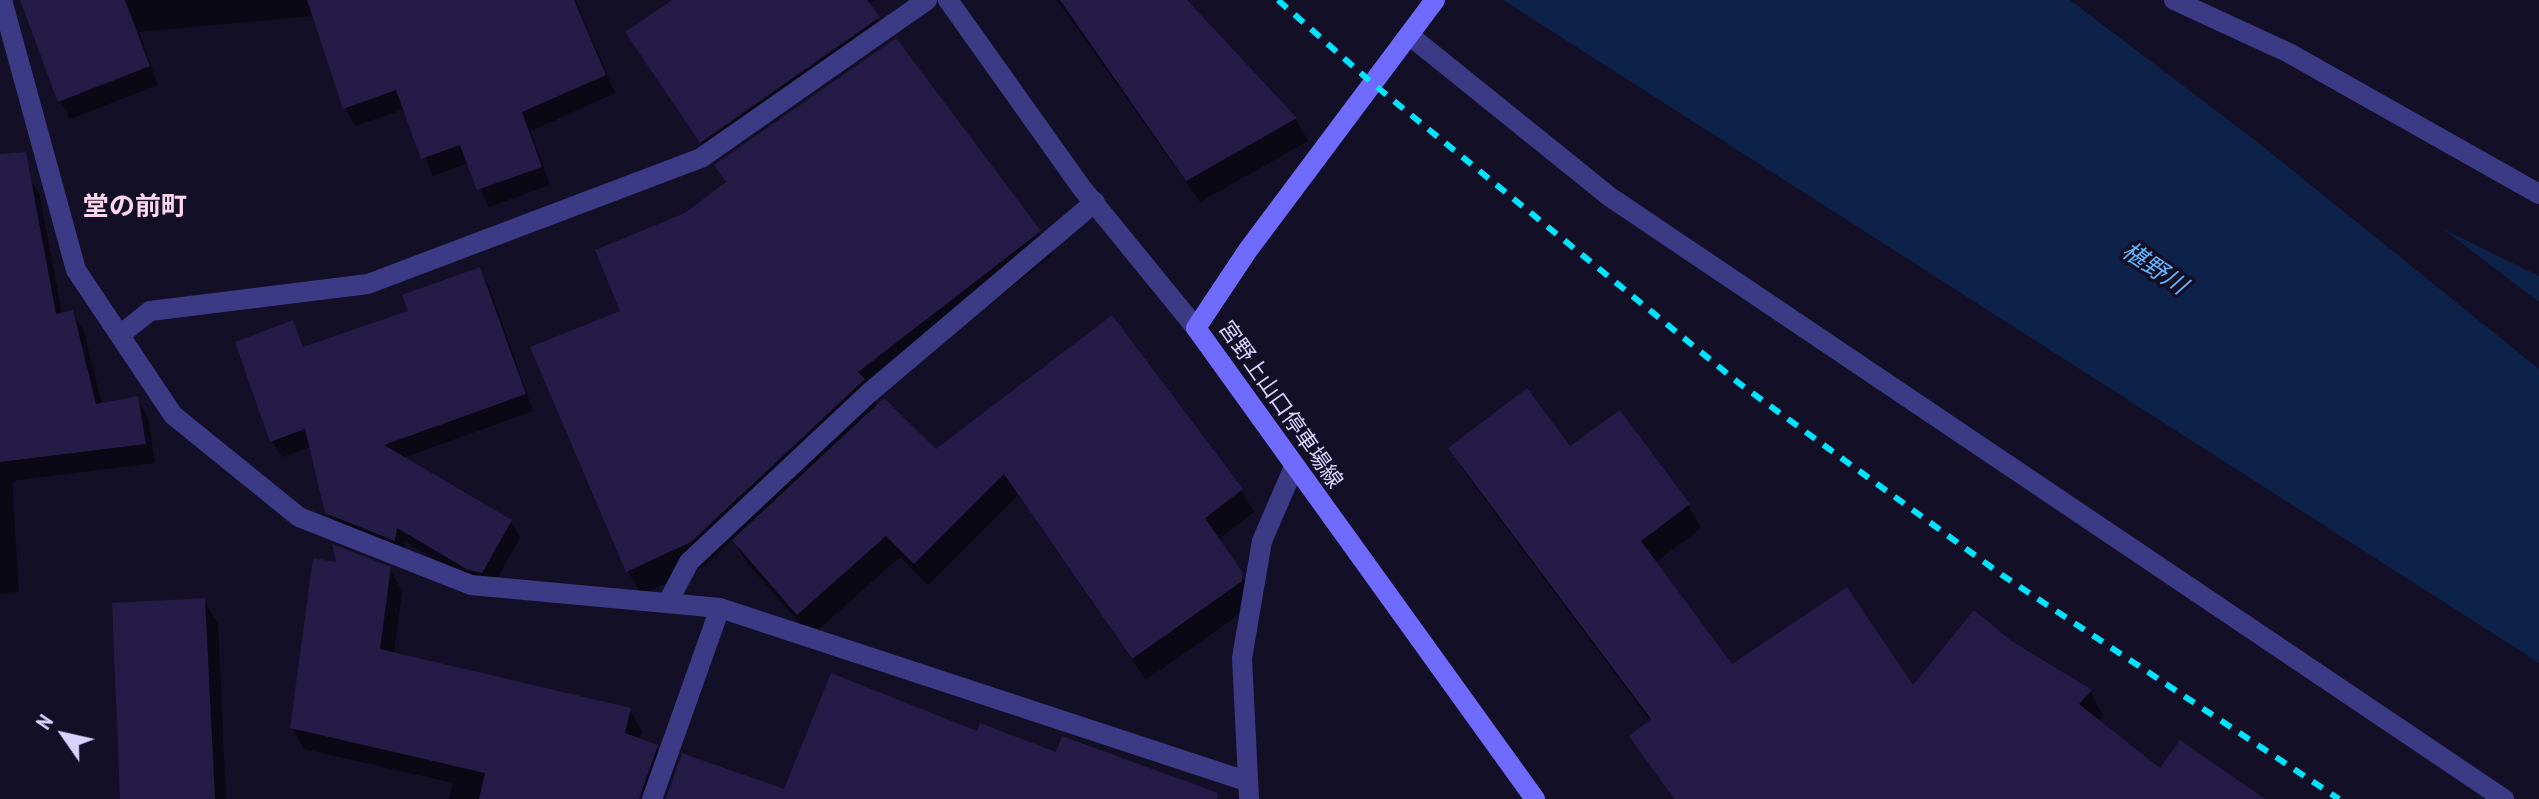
<!DOCTYPE html>
<html>
<head>
<meta charset="utf-8">
<style>
  body { margin:0 }
  #map { position:relative; width:2539px; height:799px; overflow:hidden; background:#130f26; font-family:"PT Sans Narrow",sans-serif }
  canvas { display:block }
  .north { position:absolute; left:24px; top:695px; width:80px; height:80px; -webkit-text-stroke:6px #130f26; paint-order:stroke; rotate:304deg; font-size:22px; font-weight:700; line-height:32px; text-align:center; color:#d9d4ff }
  .north::after { content:''; display:block; margin:auto; width:28px; height:36px; background:#d9d4ff; clip-path:polygon(50% 0,100% 100%,50% 72%,0 100%) }
</style>
</head>
<body>
<div id="map">
<canvas width="2539" height="799"></canvas>
<div class="north">N</div>
</div>
<script>
const c = document.querySelector('canvas').getContext('2d');
c.lineJoin = 'round';
function paint(path, color) { c.fillStyle = color; c.fill(path, 'evenodd'); }
const shape = rows => new Path2D(rows.map(r => 'M' + r).join(''));
function trace(path, color, width, dash) { c.strokeStyle = color; c.lineWidth = width; c.lineCap = dash ? 'butt' : 'round'; c.setLineDash(dash || []); c.stroke(path); }
function write(font, color, halo, rows, align = 'center') {
  c.font = font + ' "PT Sans Narrow","Noto Sans JP",sans-serif'; c.lineWidth = 7; c.setLineDash([]); c.textBaseline = 'middle'; c.strokeStyle = halo; c.fillStyle = color; for (const [text, x, y, turn = 0] of rows) {
    c.save(); c.translate(x, y); c.rotate((+turn || 0) * Math.PI / 180); c.textAlign = isNaN(turn) ? turn : align; if (halo) c.strokeText(text, 0, 0); c.fillText(text, 0, 0); c.restore();
  }
}
const water = shape([
  [1503,0,2070,0,2260,144,2539,369,2539,663],
  [2443,229,2539,276,2539,302]
]);
const shadow = shape([
  [24,0,575,0,615,93,531,131,550,185,489,207,468,163,433,176,405,109,355,126,345,108,314,16,139,32,158,85,70,119,60,101],
  [675,0,874,0,868,4,889,36,712,160,638,51],
  [1057,0,1184,0,1296,119,1308,141,1200,202],
  [29,177,40,196,62,315,72,312,84,332,102,405,137,398,148,418,155,463,12,481,19,592,0,594,0,183],
  [1039,232,1053,255,872,396,878,406,935,452,1241,490,1254,512,1218,540,1255,597,1254,604,1146,680,1018,495,928,585,900,557,811,636,747,563,733,539,705,566,641,595,628,571,532,348],
  [479,270,489,286,533,411,403,458,511,522,520,538,491,589,479,586,406,542,404,556,336,530,327,512,311,447,282,457,272,441,292,323,305,349,410,312],
  [1450,448,1569,449,1688,505,1701,528,1655,563,1732,667,1913,688,2009,642,2090,692,2103,715,2098,721,2161,771,2262,799,1673,799,1632,736,1651,722,1464,471],
  [390,569,402,591,394,654,630,710,642,731,640,740,656,746,669,768,644,799,636,786,633,788,639,799,449,799,453,783,304,749,292,727],
  [204,600,218,624,226,799,122,799]
]);
const building = shape([
  [20,0,125,0,150,66,58,102],
  [307,0,574,0,606,75,522,112,542,167,477,190,460,145,421,159,396,90,343,109],
  [672,0,867,0,880,17,700,143,625,32],
  [1060,0,1187,0,1297,118,1186,181],
  [896,38,1041,231,858,372,865,379,691,542,626,572,530,347,620,311,595,250,685,213,726,182,714,165],
  [26,152,56,314,73,310,96,404,138,396,146,444,0,462,0,154],
  [480,267,526,394,384,445,512,520,482,573,468,570,397,528,395,541,325,513,305,429,270,442,235,342,293,320,303,347,408,311,402,295],
  [1112,315,1243,489,1205,518,1243,573,1242,581,1132,659,1004,474,914,564,886,536,797,615,732,540,884,398,936,449],
  [1527,388,1570,446,1620,410,1690,504,1641,541,1732,664,1847,587,1913,685,1974,610,2010,640,2092,690,2079,704,2160,768,2180,740,2265,799,1674,799,1629,736,1651,719,1448,448],
  [332,544,391,567,380,649,631,708,625,733,658,745,639,799,479,799,485,773,290,728,313,558,336,562],
  [205,598,215,799,120,799,112,603],
  [831,673,977,731,980,723,1056,752,1062,736,1218,793,1217,799,666,799,682,753,784,789]
]);
const minor = shape([
  [2,0,76,270,173,415,299,517,471,585,720,608,1246,781],
  [2174,0,2289,53,2539,194],
  [1409,35,1610,197,2504,799],
  [120,335,150,311,368,284,701,158,927,0],
  [668,602,689,562,869,393,1095,202],
  [652,799,720,608],
  [1249,799,1242,658,1262,541,1294,467]
]);
const tertiary = shape([
  [948,0,1081,187,1196,328]
]);
const secondary = shape([
  [1435,0,1248,250,1196,328,1535,799]
]);
const rail = shape([
  [1278,0,1372,83,1740,384,2002,575,2339,799]
]);
const streetNames = [
  ["宮野上山口停車場線",1280,405,55]
];
const waterNames = [
  ["椹野川",2154,269,34]
];
const quarterNames = [
  ["堂の前町",135,208]
];
paint(water, '#0c2248');
paint(shadow, '#0007');
paint(building, '#241b47');
trace(minor, '#3d3a85', 20);
trace(tertiary, '#3d3a85', 20);
trace(secondary, '#6f6bff', 20);
trace(rail, '#00e5ff', 6, [12, 10]);
write('22px', '#d9d4ff', '#130f26', streetNames);
write('italic 24px', '#62b6ff', '#130f26', waterNames);
write('bold 26px', '#ffd6f0', '#130f26', quarterNames);
</script>
</body>
</html>
